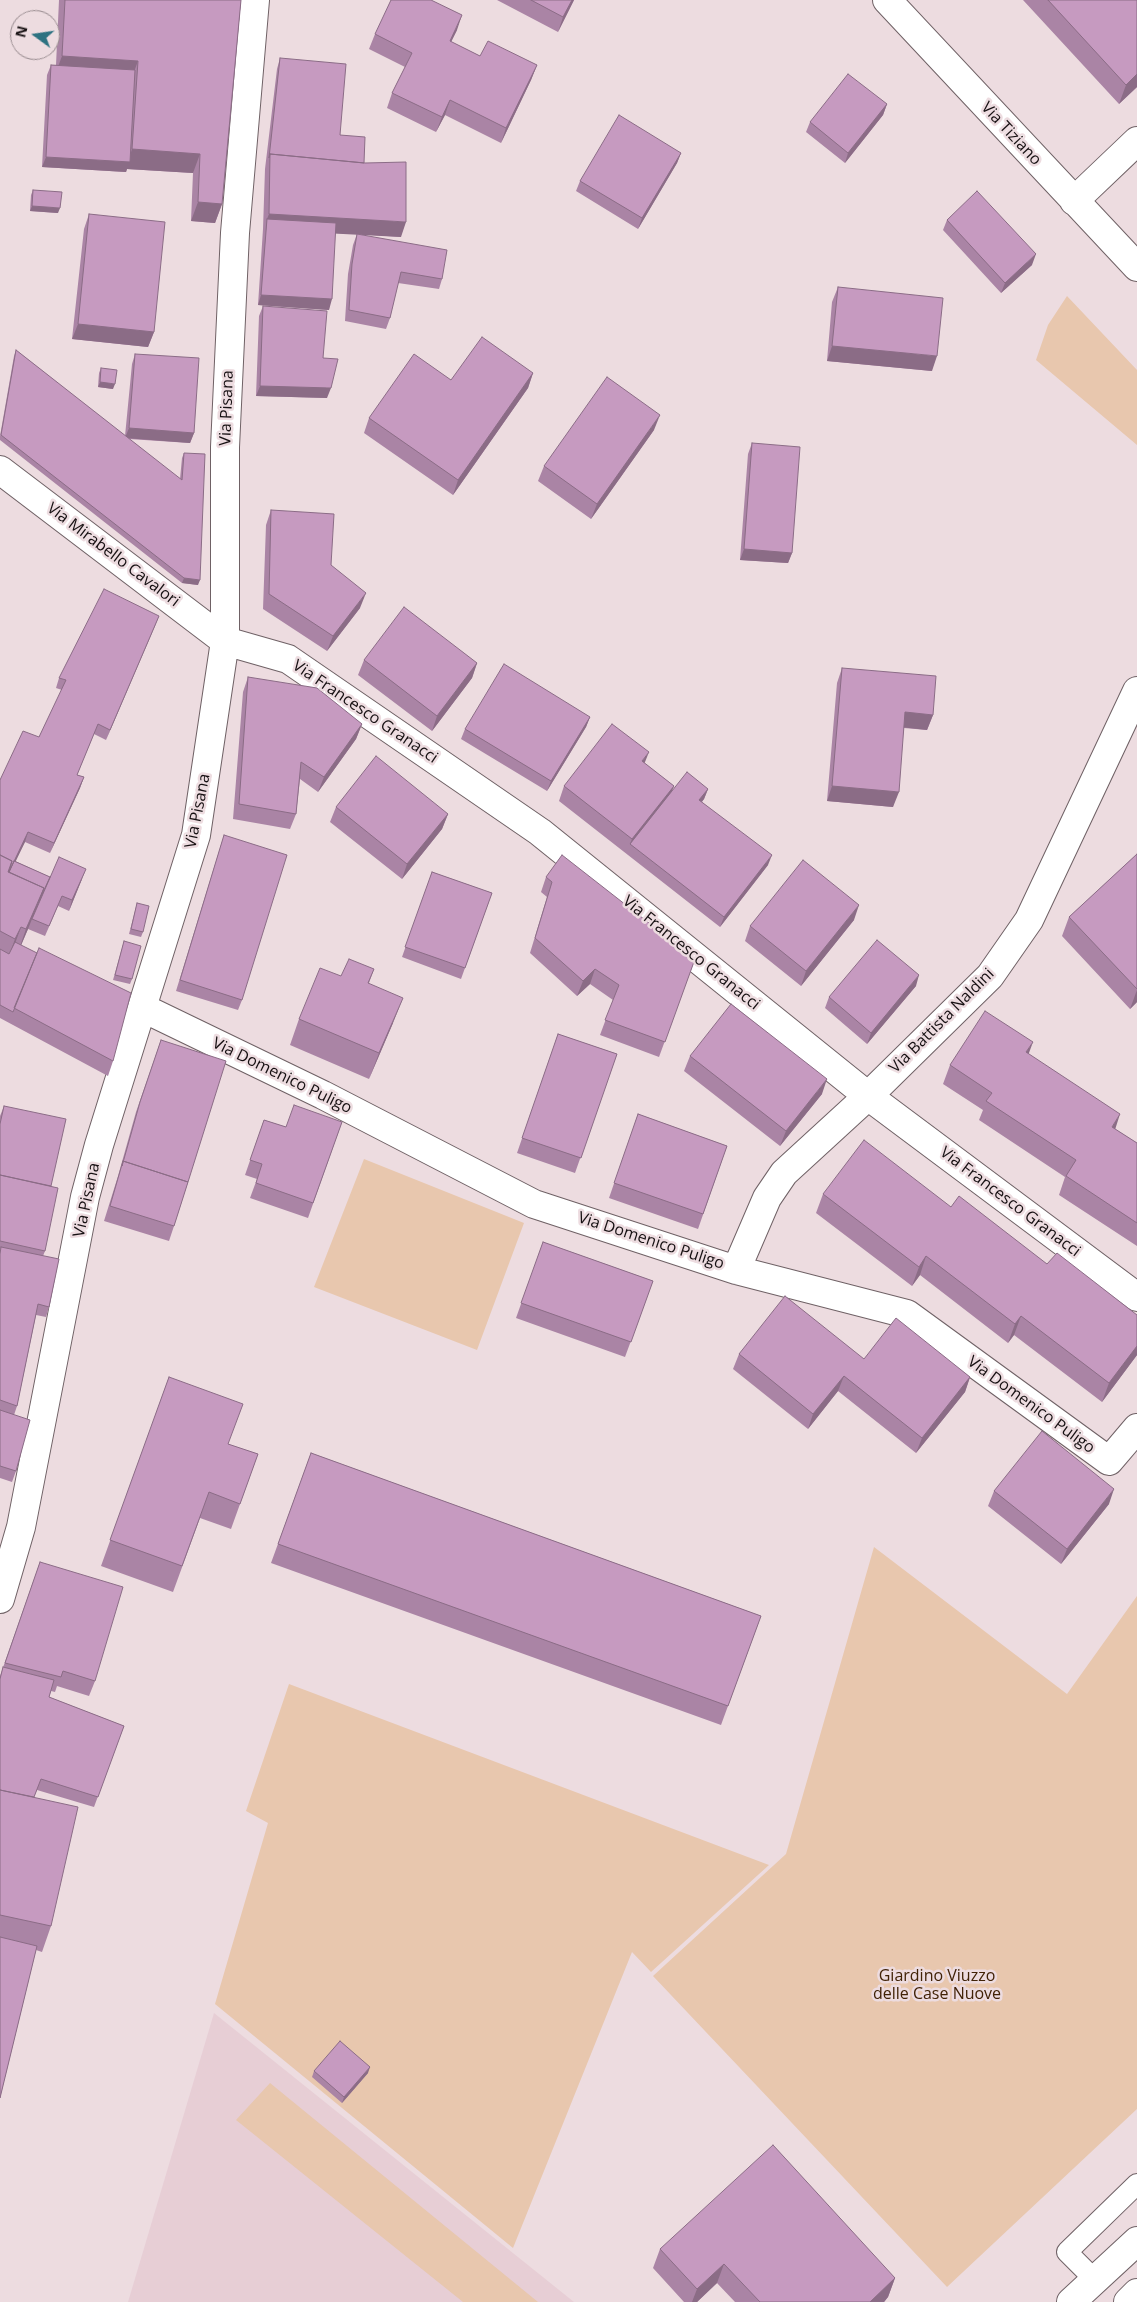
<!DOCTYPE html>
<html>
<head>
<meta charset="utf-8">
<style>
  body { margin:0 }
  #map { position:relative; width:1137px; height:2302px; overflow:hidden; background:#eddce0; font-family:"Open Sans",sans-serif }
  canvas { display:block }
  .north { position:absolute; left:10px; top:10px; width:50px; height:50px; box-sizing:border-box; background:#eddce0; border:1px solid #978a8e; border-radius:50%; rotate:284deg; font-size:14px; font-weight:700; line-height:20px; text-align:center; color:#161012 }
  .north::after { content:''; display:block; margin:auto; width:18px; height:22px; background:#2d7281; clip-path:polygon(50% 0,100% 100%,50% 72%,0 100%) }
</style>
</head>
<body>
<div id="map">
<canvas width="1137" height="2302"></canvas>
<div class="north">N</div>
</div>
<script>
const c = document.querySelector('canvas').getContext('2d');
c.lineJoin = 'round';
function paint(path, color) { c.fillStyle = color; c.fill(path, 'evenodd'); }
const shape = rows => new Path2D(rows.map(r => 'M' + r).join(''));
function trace(path, color, width, dash) { c.strokeStyle = color; c.lineWidth = width; c.lineCap = dash ? 'butt' : 'round'; c.setLineDash(dash || []); c.stroke(path); }
function write(font, color, halo, rows, align = 'center') {
  c.font = font + ' "Open Sans",sans-serif'; c.lineWidth = 5; c.setLineDash([]); c.textBaseline = 'middle'; c.strokeStyle = halo; c.fillStyle = color; for (const [text, x, y, turn = 0] of rows) {
    c.save(); c.translate(x, y); c.rotate((+turn || 0) * Math.PI / 180); c.textAlign = isNaN(turn) ? turn : align; if (halo) c.strokeText(text, 0, 0); c.fillText(text, 0, 0); c.restore();
  }
}
const built = shape([
  [214,2013,574,2302,128,2302]
]);
const green = shape([
  [1067,296,1137,370,1137,445,1036,360,1048,325],
  [364,1159,524,1223,477,1350,314,1287],
  [874,1547,1067,1694,1137,1596,1137,2109,947,2287,653,1976,786,1854],
  [289,1684,769,1865,651,1972,632,1952,513,2248,215,2004,268,1823,246,1811],
  [270,2083,538,2302,463,2302,236,2120]
]);
const lane = shape([
  [1095,2280,1067,2252,1137,2184]
]);
const street = shape([
  [887,0,1137,267],
  [1074,201,1137,141],
  [0,470,225,641,288,659,540,832,868,1096,1137,1297],
  [143,1008,323,1095,534,1204,736,1270,907,1314,1109,1461,1137,1428],
  [736,1270,767,1198,784,1173,868,1096,990,976,1029,920,1137,691],
  [0,1599,21,1527,85,1197,99,1145,196,835,225,641,225,447,235,233,255,0],
  [1071,2302,1137,2241],
  [1128,2302,1137,2293]
]);
const wall = shape([
  [59,0,241,0,222,204,215,223,191,221,193,173,127,169,126,172,42,167,47,75,51,65,56,65],
  [497,0,574,0,558,32],
  [1023,0,1137,0,1137,87,1119,104],
  [457,30,451,42,480,56,537,65,531,80,501,143,445,115,436,132,387,108,392,93,405,67,369,49,375,34],
  [280,58,340,135,364,163,401,237,358,234,442,279,439,289,398,283,390,318,386,329,345,321,348,274,353,245,357,234,335,233,329,310,258,305,263,229,265,169,277,69],
  [887,104,883,115,845,163,806,132,810,122],
  [681,153,677,163,638,229,576,191,580,181],
  [33,190,58,213,30,211,31,195],
  [89,214,154,332,148,347,72,339,84,229],
  [947,220,1032,265,1001,293,943,230],
  [838,287,932,371,827,361,832,302],
  [263,306,323,358,327,398,256,396,259,316],
  [16,350,125,436,132,364,135,354,194,433,190,443,129,439,180,479,182,458,184,453,198,585,182,583,0,440,0,436,14,356],
  [101,368,113,389,98,387,99,373],
  [533,373,528,388,453,495,364,433,369,418],
  [654,430,591,519,538,481,544,466],
  [752,443,792,553,788,563,740,560,748,454],
  [271,510,331,565,360,608,327,651,263,609,266,525],
  [159,616,106,740,94,734,77,775,84,777,80,788,50,853,25,842,15,861,50,877,82,879,69,911,58,906,45,936,28,929,21,945,113,1061,108,1076,0,1018,0,780,39,737,62,690,56,688,59,678],
  [364,660,477,663,472,678,432,731,358,675],
  [842,668,933,715,927,730,904,728,893,807,827,801,837,683],
  [248,677,362,724,356,739,318,792,300,779,296,814,290,829,233,819,243,692],
  [590,717,586,727,547,791,461,739,465,729],
  [644,763,674,786,672,790,708,789,704,799,702,802,768,865,720,927,559,801,564,786],
  [336,807,448,814,442,829,402,879,330,822],
  [224,835,242,1000,238,1010,176,991],
  [1137,854,1137,1002,1130,1009,1062,936,1069,917],
  [432,872,492,893,461,979,402,957],
  [546,877,695,959,659,1057,600,1035,613,1000,590,984,577,996,530,953,547,897,541,892],
  [137,903,143,932,141,937,129,934],
  [854,920,801,986,745,941,750,926],
  [124,941,132,979,130,984,113,980],
  [374,969,369,983,393,1023,369,1079,290,1045,299,1019,341,976],
  [916,986,867,1044,825,1008,829,997],
  [558,1034,617,1054,575,1173,517,1153],
  [161,1040,188,1182,174,1226,169,1241,104,1221,118,1176,136,1112],
  [1028,1054,1115,1129,1137,1143,1137,1246,1059,1195,1065,1177,979,1120,983,1110,943,1084,950,1065],
  [690,1056,822,1094,780,1146,684,1071],
  [4,1106,51,1186,45,1251,43,1256,49,1307,46,1317,36,1315,17,1406,14,1415,16,1471,12,1482,0,1478,0,1116],
  [638,1114,727,1146,698,1229,609,1198],
  [264,1120,286,1127,342,1122,308,1218,250,1198,257,1179,245,1175],
  [823,1194,951,1207,1047,1264,1137,1315,1137,1355,1102,1402,1014,1335,1008,1343,920,1275,912,1286,816,1213],
  [543,1242,653,1281,625,1357,516,1318],
  [739,1354,864,1359,970,1377,965,1392,916,1453,838,1391,808,1429,733,1369],
  [169,1377,228,1444,258,1454,231,1529,200,1518,173,1592,101,1566],
  [311,1453,761,1616,721,1725,271,1563],
  [994,1491,1109,1504,1061,1564,988,1506],
  [40,1562,95,1681,89,1696,57,1686,55,1692,51,1691,49,1697,124,1726,94,1807,37,1790,34,1797,51,1926,42,1952,36,1950,0,2098,0,1676],
  [314,2071,368,2073,342,2103,312,2077],
  [660,2249,895,2278,888,2297,884,2302,735,2302,717,2283,697,2302,684,2302,653,2268]
]);
const shadedWall = shape([
  [572,0,574,0,558,32,563,17],
  [462,15,457,30,444,56,450,41],
  [62,56,138,61,131,80,55,75],
  [537,65,531,80,501,143,506,128],
  [1137,74,1137,87,1119,104,1126,85],
  [450,100,445,115,436,132,442,117],
  [887,104,883,115,845,163,848,153],
  [132,149,200,154,193,173,127,169,126,172,42,167,46,157,128,162],
  [681,153,677,163,638,229,642,218],
  [198,202,222,204,215,223,191,221],
  [32,206,60,208,58,213,30,211],
  [269,214,406,222,401,237,266,230,267,219],
  [1036,254,1032,265,1001,293,1005,283],
  [261,295,332,299,329,310,258,305],
  [78,324,154,332,148,347,72,339],
  [832,346,937,356,932,371,827,361],
  [533,373,528,388,453,495,458,480],
  [100,382,115,384,113,389,98,387],
  [260,386,331,388,327,398,256,396],
  [660,415,654,430,591,519,597,504],
  [129,428,194,433,190,443,125,438],
  [744,549,792,553,788,563,740,560],
  [184,578,200,580,198,585,182,583],
  [366,593,360,608,327,651,333,636],
  [159,616,155,626,106,740,110,730],
  [477,663,472,678,432,731,437,716],
  [905,712,933,715,927,730,900,727],
  [590,717,586,727,547,791,551,781],
  [362,724,356,739,318,792,324,777],
  [649,752,643,767,642,761],
  [84,777,80,788,50,853,54,843],
  [674,786,668,801,630,844,632,839],
  [832,786,899,792,893,807,827,801],
  [708,789,704,799,695,810,699,800],
  [448,814,442,829,402,879,407,864],
  [28,832,25,842,1,892,8,872],
  [772,855,768,865,720,927,724,917],
  [86,869,82,879,69,911,72,900],
  [44,888,37,908,32,919,28,929,17,955,26,929],
  [859,905,854,920,801,986,806,971],
  [21,927,12,952,6,964,15,939],
  [595,969,590,984,577,996,583,981],
  [919,975,916,986,867,1044,871,1033],
  [1137,990,1137,1002,1130,1009],
  [403,998,393,1023,369,1079,379,1053],
  [1033,1042,1026,1061,1026,1052],
  [827,1079,822,1094,780,1146,786,1131],
  [1120,1114,1114,1133,1112,1127],
  [926,1256,920,1275,912,1286,919,1267],
  [1021,1316,1014,1335,1008,1343,1015,1324],
  [1137,1346,1137,1355,1102,1402,1109,1383],
  [844,1376,838,1391,808,1429,813,1414],
  [970,1377,965,1392,916,1453,922,1438],
  [1114,1489,1109,1504,1061,1564,1067,1549],
  [370,2067,368,2073,342,2103,344,2097],
  [724,2264,717,2283,697,2302,692,2302,697,2289],
  [895,2278,888,2297,884,2302,870,2302]
]);
const building = shape([
  [65,0,241,0,222,204,198,202,200,154,132,149,138,61,62,56,65,0],
  [391,0,431,0,462,15,450,41,480,56,488,41,537,65,506,128,450,100,442,117,392,93,412,53,375,34,391,0],
  [531,0,572,0,563,17,531,0],
  [1048,0,1137,0,1137,74,1126,85,1048,0],
  [280,58,346,64,340,135,365,137,364,163,270,154,269,158,280,58],
  [51,65,135,70,130,162,46,157,51,65],
  [848,74,887,104,848,153,810,122,848,74],
  [619,115,681,153,642,218,580,181,619,115],
  [270,154,365,163,406,162,406,222,269,214,270,154],
  [33,190,62,192,60,208,32,206,33,190],
  [977,191,1036,254,1005,283,947,220,977,191],
  [89,214,165,222,154,332,78,324,89,214],
  [267,219,336,223,332,299,261,295,267,219],
  [357,234,447,250,442,279,401,272,390,318,349,310,352,264,357,234],
  [838,287,943,298,937,356,832,346,838,287],
  [263,306,327,311,323,358,338,359,331,388,260,386,263,306],
  [482,337,533,373,458,480,369,418,414,354,451,380,482,337],
  [16,350,182,480,184,453,205,454,200,580,184,578,1,435,16,350],
  [135,354,199,358,194,433,129,428,135,354],
  [101,368,117,370,115,384,100,382,101,368],
  [607,377,660,415,597,504,544,466,607,377],
  [752,443,800,447,792,553,744,549,752,443],
  [271,510,334,514,331,565,366,593,333,636,269,594,271,510],
  [104,589,159,616,110,730,98,724,77,775,84,777,54,843,28,832,9,872,12,861,0,855,0,780,23,731,39,737,66,680,59,678,104,589],
  [404,607,477,663,437,716,364,660,404,607],
  [504,664,590,717,551,781,465,729,504,664],
  [842,668,936,676,933,715,905,712,899,792,832,786,842,668],
  [248,677,317,688,362,724,324,777,301,762,296,814,239,804,248,677],
  [612,724,649,752,642,761,674,786,632,839,564,786,612,724],
  [376,756,448,814,407,864,336,807,376,756],
  [687,772,708,789,699,800,772,855,724,917,630,844,687,772],
  [224,835,287,855,242,1000,180,980,224,835],
  [1137,854,1137,989,1069,917,1137,854],
  [0,855,12,861,8,872,44,888,26,929,21,927,15,939,0,931,0,855],
  [562,855,695,959,665,1042,605,1020,619,985,595,969,583,981,535,938,552,882,546,877,562,855],
  [59,857,86,869,72,900,62,896,49,926,32,919,59,857],
  [803,860,859,905,806,971,750,926,803,860],
  [14,861,50,877,39,901,44,888,9,872,14,861],
  [432,872,492,893,465,968,405,947,432,872],
  [137,903,149,906,143,932,131,929,137,903],
  [877,940,919,975,871,1033,829,997,877,940],
  [124,941,141,946,132,979,115,975,124,941],
  [15,942,37,953,13,1012,0,1005,0,949,9,954,15,942],
  [39,948,131,993,113,1061,14,1008,39,948],
  [349,959,374,969,368,983,403,998,379,1053,299,1019,320,968,341,976,349,959],
  [731,1004,827,1079,786,1131,690,1056,731,1004],
  [985,1011,1033,1042,1026,1052,1120,1114,1112,1127,1137,1143,1137,1223,1066,1176,1076,1160,986,1101,992,1093,950,1065,985,1011],
  [558,1034,617,1054,581,1158,522,1138,558,1034],
  [161,1040,226,1061,188,1182,123,1161,122,1166,140,1102,161,1040],
  [294,1105,342,1122,313,1203,256,1183,262,1164,250,1160,264,1120,286,1127,294,1105],
  [4,1106,66,1119,51,1186,0,1175,0,1124,4,1106],
  [638,1114,727,1146,703,1214,614,1183,638,1114],
  [864,1140,951,1207,959,1196,1047,1264,1057,1253,1137,1315,1137,1346,1109,1383,1021,1316,1015,1324,926,1256,919,1267,823,1194,864,1140],
  [123,1161,188,1182,174,1226,110,1206,123,1161],
  [0,1175,58,1188,45,1251,0,1241,0,1175],
  [543,1242,653,1281,631,1342,521,1303,543,1242],
  [1,1247,59,1259,49,1307,38,1304,17,1406,0,1400,0,1254,1,1247],
  [785,1296,864,1359,896,1318,970,1377,922,1438,844,1376,813,1414,739,1354,785,1296],
  [169,1377,243,1404,228,1444,258,1454,240,1504,209,1492,182,1566,110,1540,169,1377],
  [0,1410,30,1420,16,1471,0,1466,0,1410],
  [1042,1431,1114,1489,1067,1549,994,1491,1042,1431],
  [311,1453,761,1616,728,1706,278,1544,311,1453],
  [40,1562,123,1587,95,1681,63,1671,61,1677,5,1663,40,1562],
  [3,1667,54,1680,49,1697,124,1726,98,1797,41,1779,34,1797,0,1790,0,1679,3,1667],
  [0,1790,78,1807,51,1926,0,1915,0,1790],
  [0,1937,37,1946,0,2098,0,1937],
  [340,2041,370,2067,344,2097,314,2071,340,2041],
  [773,2145,895,2278,870,2302,760,2302,724,2264,697,2289,660,2249,773,2145]
]);
const streetNames = [
  ["Via Tiziano",1011,134,47],
  ["Via Pisana",227,408,-88],
  ["Via Mirabello Cavalori",113,555,37],
  ["Via Francesco Granacci",365,712,34],
  ["Via Pisana",198,811,-79],
  ["Via Francesco Granacci",691,953,39],
  ["Via Battista Naldini",942,1021,-45],
  ["Via Domenico Puligo",282,1076,26],
  ["Via Pisana",87,1200,-78],
  ["Via Francesco Granacci",1010,1202,37],
  ["Via Domenico Puligo",651,1241,18],
  ["Via Domenico Puligo",1031,1405,36]
];
const parkNames = [
  ["Giardino Viuzzo",937,1976],
  ["delle Case Nuove",937,1994]
];
paint(built, '#e7ced5');
paint(green, '#e8c7ae');
trace(lane, '#6f6165', 22);
trace(street, '#6f6165', 30);
trace(lane, '#fff', 20);
trace(street, '#fff', 28);
paint(wall, '#aa84a5');
paint(shadedWall, '#8b6c86');
paint(building, '#c69ac0');
trace(building, '#8b6c86', 1);
write('16px', '#161012', '#eddce0', streetNames);
write('16px', '#412206', '#eddce0', parkNames);
</script>
</body>
</html>
